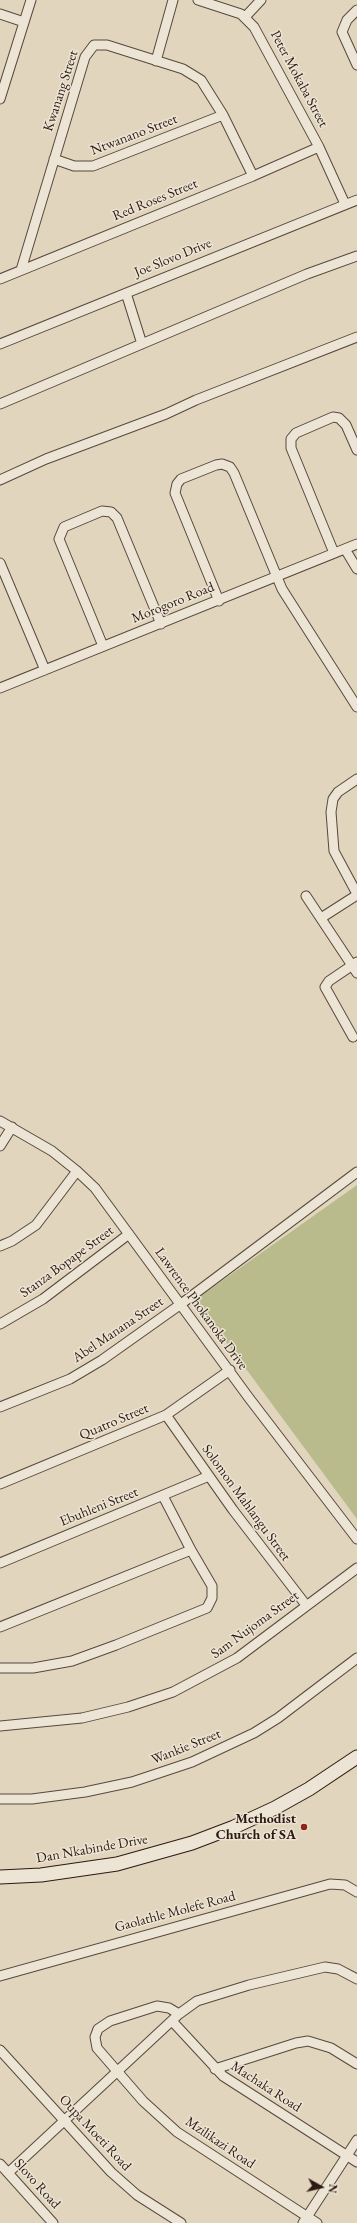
<!DOCTYPE html>
<html>
<head>
<meta charset="utf-8">
<style>
  body { margin:0 }
  #map { position:relative; width:357px; height:2223px; overflow:hidden; background:#e1d5bd; font-family:"EB Garamond",serif }
  canvas { display:block }
  .north { position:absolute; left:301px; top:2167px; width:40px; height:40px; -webkit-text-stroke:3px #ece4d4; paint-order:stroke; rotate:98deg; font-size:11px; font-weight:700; line-height:16px; text-align:center; color:#2c1911 }
  .north::after { content:''; display:block; margin:auto; width:14px; height:18px; background:#2c1911; clip-path:polygon(50% 0,100% 100%,50% 72%,0 100%) }
</style>
</head>
<body>
<div id="map">
<canvas width="357" height="2223"></canvas>
<div class="north">N</div>
</div>
<script>
const c = document.querySelector('canvas').getContext('2d');
c.lineJoin = 'round';
function paint(path, color) { c.fillStyle = color; c.fill(path, 'evenodd'); }
const shape = rows => new Path2D(rows.map(r => 'M' + r).join(''));
function trace(path, color, width, dash) { c.strokeStyle = color; c.lineWidth = width; c.lineCap = dash ? 'butt' : 'round'; c.setLineDash(dash || []); c.stroke(path); }
function write(font, color, halo, rows, align = 'center') {
  c.font = font + ' "EB Garamond",serif'; c.lineWidth = 3; c.setLineDash([]); c.textBaseline = 'middle'; c.strokeStyle = halo; c.fillStyle = color; for (const [text, x, y, turn = 0] of rows) {
    c.save(); c.translate(x, y); c.rotate((+turn || 0) * Math.PI / 180); c.textAlign = isNaN(turn) ? turn : align; if (halo) c.strokeText(text, 0, 0); c.fillText(text, 0, 0); c.restore();
  }
}
const green = shape([
  [357,1185,357,1519,195,1300]
]);
const street = shape([
  [198,0,241,14,254,27,319,147,345,204],
  [357,10,347,20,342,32,357,65],
  [0,14,24,22],
  [246,16,261,0],
  [156,61,173,0],
  [0,99,31,0],
  [54,159,74,166,93,166,223,115],
  [21,270,85,57,94,45,107,45,183,69,201,80,223,115,253,176],
  [0,279,253,176,319,147],
  [126,293,142,344],
  [0,344,357,200],
  [0,404,307,274,357,256],
  [0,480,46,459,166,414,196,400,357,337],
  [345,549,357,569],
  [334,553,291,448,291,439,296,433,333,417,339,418,346,425,357,450],
  [0,563,45,670],
  [219,601,175,493,177,484,181,479,216,465,222,464,230,467,234,473,282,589,357,707],
  [103,646,59,539,64,527,102,511,111,512,117,518,161,624],
  [0,688,357,544],
  [357,779,338,792,333,799,331,812,334,851,357,894],
  [306,896,357,973],
  [321,918,357,895],
  [353,1037,325,987,329,981,357,962],
  [0,1121,52,1151,77,1171,95,1188,249,1398,357,1539],
  [0,1146,12,1127],
  [0,1246,12,1241,36,1225,77,1171],
  [0,1324,43,1299,129,1234],
  [0,1407,70,1379,102,1360,181,1304,357,1172],
  [166,1415,233,1510,306,1605],
  [0,1484,166,1415,230,1370],
  [0,1563,209,1476],
  [0,1627,191,1550,163,1496],
  [0,1668,33,1668,72,1661,116,1645,207,1608,212,1598,212,1586,191,1550],
  [0,1726,82,1718,128,1707,173,1692,237,1658,357,1568],
  [0,1799,32,1799,85,1792,132,1782,192,1762,254,1733,278,1718,357,1658],
  [0,1976,330,1884,345,1885,357,1892],
  [179,2014,169,2008,157,2006,110,2021,98,2029,95,2037,97,2048,143,2101,177,2132,317,2223],
  [172,2021,223,2076,357,2162],
  [0,2050,111,2172,137,2195,181,2223],
  [215,2069,296,2043,308,2041,331,2048,357,2064],
  [0,2164,53,2223],
  [8,2173,179,2014,197,2001,249,1985,325,1967,338,1969,357,1979],
  [303,2223,357,2140]
]);
const secondary = shape([
  [0,1877,41,1875,117,1864,192,1843,234,1827,275,1808,309,1789,357,1757]
]);
const markers = [
  [304,1827,4,"#8f2418"]
];
const streetNames = [
  ["Peter Mokaba Street",299,79,62],
  ["Kwanang Street",61,91,-72],
  ["Ntwanano Street",134,135,-21],
  ["Red Roses Street",155,200,-22],
  ["Joe Slovo Drive",173,258,-22],
  ["Morogoro Road",173,603,-22],
  ["Stanza Bopape Street",67,1262,-36],
  ["Lawrence Phokanoka Drive",201,1309,54],
  ["Abel Manana Street",118,1330,-34],
  ["Quatro Street",114,1422,-23],
  ["Solomon Mahlangu Street",246,1503,54],
  ["Ebuhleni Street",99,1507,-22],
  ["Sam Nujoma Street",255,1625,-36],
  ["Wankie Street",186,1747,-22],
  ["Dan Nkabinde Drive",92,1849,-10],
  ["Gaolathle Molefe Road",175,1912,-15],
  ["Machaka Road",266,2087,33],
  ["Oupa Moeti Road",95,2133,47],
  ["Mzilikazi Road",220,2143,34],
  ["Slovo Road",37,2184,48]
];
const poiNames = [
  ["Methodist",296,1819],
  ["Church of SA",296,1835]
];
paint(green, '#babb8c');
trace(street, '#59483c', 11);
trace(secondary, '#2c1911', 15);
trace(street, '#ece4d4', 9);
trace(secondary, '#ece4d4', 13);
for (const [x, y, r, color] of markers) { const dot = new Path2D(); dot.arc(x, y, r, 0, 2 * Math.PI); c.fillStyle = color; c.fill(dot); trace(dot, '#ece4d4', 1.5); }
write('14px', '#2c1911', '#ece4d4', streetNames);
write('bold 14px', '#2c1911', '#ece4d4', poiNames, 'right');
</script>
</body>
</html>
